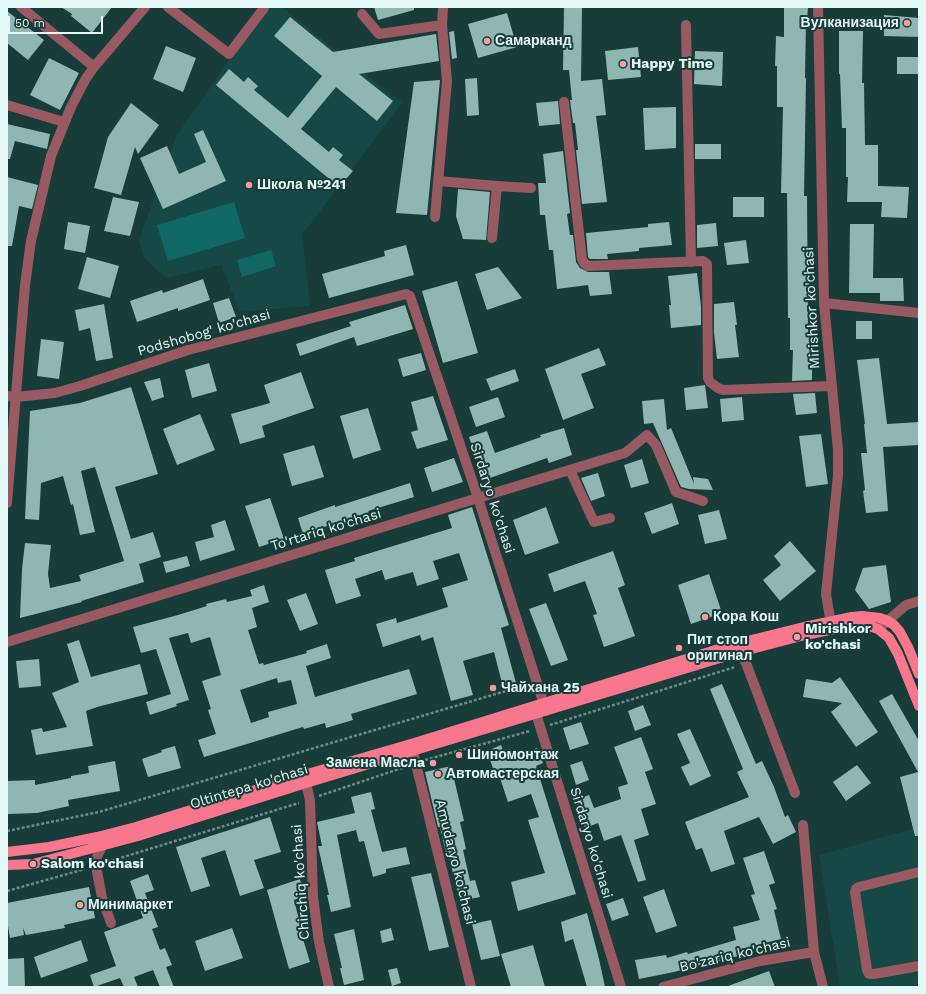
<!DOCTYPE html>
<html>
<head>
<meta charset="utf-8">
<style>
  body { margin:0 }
  #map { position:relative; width:926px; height:994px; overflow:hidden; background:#173c3a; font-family:"Work Sans",sans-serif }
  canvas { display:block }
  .frame { position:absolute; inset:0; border:8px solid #e4f8f7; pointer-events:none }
  .scale { position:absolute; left:8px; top:16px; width:95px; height:18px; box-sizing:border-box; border:2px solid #e4f8f7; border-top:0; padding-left:5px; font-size:12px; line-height:14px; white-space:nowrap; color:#e4f8f7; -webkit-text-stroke:3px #173c3a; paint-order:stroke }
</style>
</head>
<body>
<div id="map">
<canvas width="926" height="994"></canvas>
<div class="frame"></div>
<div class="scale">50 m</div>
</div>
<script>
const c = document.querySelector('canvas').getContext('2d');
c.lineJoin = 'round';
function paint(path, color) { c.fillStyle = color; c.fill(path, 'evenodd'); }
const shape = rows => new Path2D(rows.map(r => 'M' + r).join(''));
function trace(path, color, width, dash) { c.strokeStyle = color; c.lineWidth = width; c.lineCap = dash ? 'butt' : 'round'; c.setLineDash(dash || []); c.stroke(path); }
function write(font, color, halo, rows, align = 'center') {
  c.font = font + ' "Work Sans",sans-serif'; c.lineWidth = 4; c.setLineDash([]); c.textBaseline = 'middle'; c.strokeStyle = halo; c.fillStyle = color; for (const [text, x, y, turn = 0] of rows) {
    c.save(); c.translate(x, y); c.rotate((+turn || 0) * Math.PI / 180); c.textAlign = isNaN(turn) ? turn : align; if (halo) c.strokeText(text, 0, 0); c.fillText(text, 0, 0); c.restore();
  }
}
const built = shape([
  [266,7,282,7,402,103,302,235,310,306,240,312,221,265,166,278,144,258,139,240,177,135],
  [919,827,919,987,840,987,819,855]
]);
const green = shape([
  [234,202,245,238,168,261,157,225],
  [271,250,276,266,242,277,237,260]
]);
const building = shape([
  [61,7,112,7,92,33,71,16,72,14],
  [374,7,414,7,414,10,378,20],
  [564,7,582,7,581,81,602,79,606,115,596,116,607,202,582,204,576,150,578,150,575,123,573,123,570,100,572,100,569,70,563,70],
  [784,7,808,7,807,22,806,22,805,78,806,78,804,196,807,196,808,330,810,330,810,360,812,360,812,380,792,381,793,350,790,350,790,318,788,318,787,193,781,193,783,107,777,107,777,66,775,66,776,36,784,37],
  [7,11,44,40,28,60,7,43],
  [507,13,517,47,478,58,468,24],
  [884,15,919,18,918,37,884,36],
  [290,17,333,52,436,34,439,61,359,74,393,101,377,121,336,87,301,129,329,152,333,147,343,155,339,160,353,171,339,187,216,85,229,69,244,82,248,77,258,86,254,90,288,118,322,76,274,36],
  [454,31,457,58,452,59,449,32],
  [839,31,863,31,862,83,864,83,865,145,878,145,878,186,909,187,907,218,881,217,882,202,847,202,848,177,846,177,846,128,842,128,840,74,839,74],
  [166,46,196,58,183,92,153,79],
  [638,47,641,77,608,80,605,51],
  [695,51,723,52,722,86,694,84],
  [897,57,919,57,919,74,897,74],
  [49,58,79,73,60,110,30,95],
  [477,78,479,115,467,116,465,79],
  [440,80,427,215,396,213,414,82],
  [558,101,560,124,539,126,536,103],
  [131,103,159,125,138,154,135,147,121,195,94,188,108,137],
  [676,107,676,148,645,150,643,108],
  [7,124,50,134,47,149,15,141,10,159,7,159],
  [203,130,226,181,163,209,140,158,167,146,179,174,206,162,194,134],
  [695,144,721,144,721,159,695,159],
  [563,151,570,213,567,214,570,235,573,235,576,262,580,268,588,272,609,272,612,294,590,296,588,285,557,289,553,250,549,250,545,215,540,215,538,183,546,183,543,154],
  [7,177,38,185,32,209,19,206,12,246,7,246],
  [458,189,490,192,486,240,463,239,456,216],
  [113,197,139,202,130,236,104,231],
  [733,197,764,197,764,217,733,217],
  [68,222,90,226,85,253,64,249],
  [669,222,672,245,639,248,639,251,607,254,608,259,590,259,588,257,586,233,648,227,648,224],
  [716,223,718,246,697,248,697,225],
  [850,224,874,224,873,278,903,278,904,301,880,301,880,293,849,293],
  [746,240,749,263,727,265,724,243],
  [406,245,414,275,329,298,322,274,385,256,384,251],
  [87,257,119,266,110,298,78,289],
  [498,267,522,298,487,310,475,274],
  [697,273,701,306,701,325,671,328,669,305,671,305,668,276],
  [203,279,210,300,178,311,178,308,137,322,130,301,162,290,163,293],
  [457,281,478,353,443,363,422,291],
  [229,298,236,317,219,323,213,303],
  [734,302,737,325,735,325,739,357,717,359,714,333,714,304],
  [104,304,113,358,96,361,90,328,79,331,75,310],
  [405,305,413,329,357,346,354,337,300,356,296,344,351,326,349,322],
  [856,321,872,321,872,339,856,339],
  [41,339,64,342,59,379,37,376],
  [599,348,606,365,581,374,594,408,563,420,545,369],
  [421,353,426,370,403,377,398,359],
  [879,358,887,424,919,422,919,445,883,447,888,511,866,513,863,491,865,490,861,453,867,453,864,424,865,424,857,360],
  [209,363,217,391,192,398,185,370],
  [515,369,519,381,491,391,486,379],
  [301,372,314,408,262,426,265,437,240,444,231,414,270,403,264,385],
  [160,378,164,397,152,401,144,382],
  [705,385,708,408,686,410,684,388],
  [131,387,158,474,115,487,131,539,153,532,161,557,139,564,144,582,81,601,82,602,20,618,22,569,25,543,51,545,48,574,50,588,81,581,79,575,124,561,95,467,81,471,95,532,80,535,73,504,71,505,63,476,41,483,39,520,25,519,30,411,80,403],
  [815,393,817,413,796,415,793,394],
  [433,396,448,440,417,449,411,432,418,430,411,402],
  [498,397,505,417,476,427,469,407],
  [742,397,744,420,722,422,720,399],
  [664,399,667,430,671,428,694,484,693,477,708,479,713,490,689,489,681,487,653,423,644,424,642,401],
  [368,408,381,450,353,459,340,416],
  [200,414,215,450,177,465,163,429],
  [564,428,572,455,549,463,547,458,487,479,479,456,476,457,469,437,487,431,495,453,541,437,540,435],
  [821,434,828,484,806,487,799,436],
  [314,445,324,477,292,486,283,454],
  [454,458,463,482,432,492,424,468],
  [642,459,649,483,631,488,624,465],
  [598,473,605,496,591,501,581,478],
  [410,483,414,497,368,511,369,512,303,534,298,518,335,505,335,507],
  [270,498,284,539,259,547,245,506],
  [672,503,679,524,652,534,644,513],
  [472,507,509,625,501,628,516,683,503,687,494,652,463,661,473,695,451,701,433,637,422,641,420,635,383,647,376,624,396,618,397,623,448,607,442,588,468,580,459,553,433,561,439,579,417,586,413,572,385,580,382,570,355,579,361,596,336,604,325,570,355,561,354,558,452,528,448,515],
  [546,507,559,543,525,555,513,520],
  [719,510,727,539,705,544,698,515],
  [225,520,235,550,200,561,195,542,214,537,211,525],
  [790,541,816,571,780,601,763,580,781,565,774,556],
  [613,551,625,585,618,588,635,636,604,647,593,615,597,614,585,581,554,592,548,574],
  [187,556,190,566,166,573,163,562],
  [886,565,891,602,869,609,855,590,863,568],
  [709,574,722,613,691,624,678,585],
  [264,585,269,602,252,608,257,627,248,630,259,664,263,663,264,665,307,653,306,651,327,644,331,658,306,666,315,697,409,669,417,694,351,714,353,720,326,728,325,723,304,729,303,727,204,757,198,740,216,734,208,710,211,709,202,681,221,675,210,637,191,643,188,633,169,638,189,700,176,704,177,706,150,715,146,702,171,694,156,649,141,653,133,627,178,615,207,606,206,604,226,599,227,602,252,596,250,590],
  [277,678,278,683,291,680,297,704,268,712,269,717,251,723,240,690],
  [306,593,318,624,300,631,287,600],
  [546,603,568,660,551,666,529,609],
  [79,640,91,677,140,664,148,694,97,707,86,711,93,746,36,755,31,730,42,728,43,732,67,727,52,693,79,682,67,644],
  [39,659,41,686,19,688,16,661],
  [840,677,878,732,856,747,831,712,842,703,803,697,806,679,832,683],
  [722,684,756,764,762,761,774,787,785,817,788,815,796,832,773,844,759,817,724,831,735,864,711,872,702,848,696,850,685,822,749,797,737,772,743,769,710,689],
  [892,694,919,741,919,836,915,836,900,777,918,772,879,701],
  [643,705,651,725,635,731,628,711],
  [581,722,589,744,570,750,563,728],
  [690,729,711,776,690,786,681,767,690,763,677,734],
  [641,737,653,769,645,772,656,804,641,809,649,835,634,840,646,880,638,882,621,835,604,841,598,823,585,828,575,800,589,795,594,808,621,799,618,787,628,784,614,747],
  [501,745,506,759,537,748,543,763,536,766,576,894,518,911,511,882,545,873,528,820,539,817,531,794,508,802,500,778,497,780,487,751],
  [175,746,181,768,148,777,142,759,162,752,161,750],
  [115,761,120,791,68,800,69,806,37,813,8,814,7,781,35,780,35,785,71,778,71,776,89,773,88,766],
  [582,761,589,780,576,785,570,765],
  [857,765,871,783,846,801,833,782],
  [451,766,464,821,460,822,466,849,463,850,470,881,475,880,480,897,460,901,448,853,446,853,440,827,438,827,425,772],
  [371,792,375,809,371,810,382,852,406,847,410,864,386,869,386,873,373,877,364,841,359,842,356,830,337,835,351,907,331,912,327,895,329,895,318,846,322,846,317,822,355,813,351,797],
  [270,817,281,852,254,860,264,888,240,896,225,850,201,858,210,886,191,892,176,847],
  [764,851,775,883,769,885,777,909,774,910,781,939,737,950,738,956,700,967,700,965,674,972,639,979,635,960,666,955,667,958,687,952,688,954,736,940,733,927,760,920,751,895,755,894,743,858],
  [431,873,449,947,429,951,411,877],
  [148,874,154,890,145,893,158,927,152,929,160,950,165,948,172,965,166,967,174,987,160,987,153,970,134,977,138,987,124,987,120,978,94,987,90,975,116,966,104,932,143,918,130,881],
  [300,879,304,896,294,900,304,939,303,939,310,962,289,969,267,890],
  [89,887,95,918,64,925,65,928,26,935,23,928,24,935,10,938,7,920,7,903],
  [664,889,677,926,656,933,643,897],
  [623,898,629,915,612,921,606,904],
  [587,913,599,959,605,987,587,987,573,939,565,942,561,922],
  [491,920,500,956,481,960,472,924],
  [232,928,243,958,205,971,195,941],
  [391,928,394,940,382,943,380,931],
  [354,929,364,980,344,985,340,968,342,968,334,934],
  [81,940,88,961,41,978,34,957],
  [533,945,545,987,511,987,501,954],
  [24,958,25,987,7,987,7,959],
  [397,968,401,983,392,986,388,970],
  [769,971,775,987,728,987,728,986]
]);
const path = shape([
  [550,725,735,667],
  [425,760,530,731],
  [319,796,405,767],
  [7,831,99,812,526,685],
  [107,862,299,803],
  [7,891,85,869]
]);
const minor = shape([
  [21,7,94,67],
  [168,7,229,54,264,8],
  [818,7,824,303,838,450,838,475,826,594,832,630],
  [362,14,379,34,442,25],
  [686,25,691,262],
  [564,102,582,259,584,263,588,266,703,261,707,264,708,378,710,382,718,388,723,390,831,386],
  [7,105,64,122],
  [438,181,497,186,531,188],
  [435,217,447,81,442,25,443,7],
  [492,238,497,186],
  [824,303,919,313],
  [7,396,16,397,55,393,80,386,188,350,406,294,410,296,478,498,546,711],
  [570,470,594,522,610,518],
  [7,503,25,285,31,241,51,156,71,107,85,80,94,67,145,7],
  [878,629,906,605,919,601],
  [7,642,625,453,647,435,656,445,676,492,703,501],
  [736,646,746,663,795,793],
  [534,707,621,987],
  [411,744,471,987],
  [304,775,310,800,313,897,319,942,329,987],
  [803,825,814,952,823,987],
  [102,846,97,857,96,866,102,898,111,923],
  [919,872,859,887,856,889,855,892,867,970,869,974,874,974,919,966],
  [663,987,760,961,814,952]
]);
const major = shape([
  [7,852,49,847,97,837,136,827,304,775,411,744,735,644,804,627,852,617,862,616,880,618,888,621,894,625,900,632,908,647,919,674],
  [7,865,33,864,138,836,306,783,740,652,805,635,844,627,861,625,872,627,878,629,889,638,898,654,919,706]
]);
const markers = [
  [907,23,4,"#f49aa5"],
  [487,41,4,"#f49aa5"],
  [623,64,4,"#f49aa5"],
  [249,185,4,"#f49aa5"],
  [705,617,4,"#f49aa5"],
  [797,637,4,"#f49aa5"],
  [679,648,4,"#f49aa5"],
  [493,688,4,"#f49aa5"],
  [459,755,4,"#f49aa5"],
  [433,763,4,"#f49aa5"],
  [438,774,4,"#f49aa5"],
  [33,864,4,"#f49aa5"],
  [80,905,4,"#f49aa5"]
];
const poiNames = [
  ["Вулканизация",899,23,"right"],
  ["Самарканд",495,41],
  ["Happy Time",631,64],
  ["Школа №241",257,185],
  ["Кора Кош",713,617],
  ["Mirishkor",805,629],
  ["ko'chasi",805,645],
  ["Пит стоп",687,640],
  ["оригинал",687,656],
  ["Чайхана 25",501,688],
  ["Шиномонтаж",467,755],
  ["Замена Маслa",425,763,"right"],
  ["Автомастерская",446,774],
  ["Salom ko'chasi",41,864],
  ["Минимаркет",88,905]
];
const streetNames = [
  ["Mirishkor ko'chasi",812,308,-93],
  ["Podshobog' ko'chasi",204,333,-16],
  ["Sirdaryo ko'chasi",492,498,72],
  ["To'rtariq ko'chasi",326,530,-17],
  ["Oltintepa ko'chasi",249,787,-17],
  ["Sirdaryo ko'chasi",591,843,73],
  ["Amudaryo ko'chasi",455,862,76],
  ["Chirchiq ko'chasi",301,882,-94],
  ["Bo'zariq ko'chasi",735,955,-13]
];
paint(built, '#164845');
paint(green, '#0f6864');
paint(building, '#8fb6b3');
trace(path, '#6c8a89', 2.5, [3, 2]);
trace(minor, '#995961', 10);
trace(major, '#f9778c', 10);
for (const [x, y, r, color] of markers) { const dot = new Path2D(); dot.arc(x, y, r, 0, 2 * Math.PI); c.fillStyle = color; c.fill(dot); trace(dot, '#173c3a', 1.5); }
write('bold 14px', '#e4f8f7', '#173c3a', poiNames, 'left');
write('14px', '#e4f8f7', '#173c3a', streetNames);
</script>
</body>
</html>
